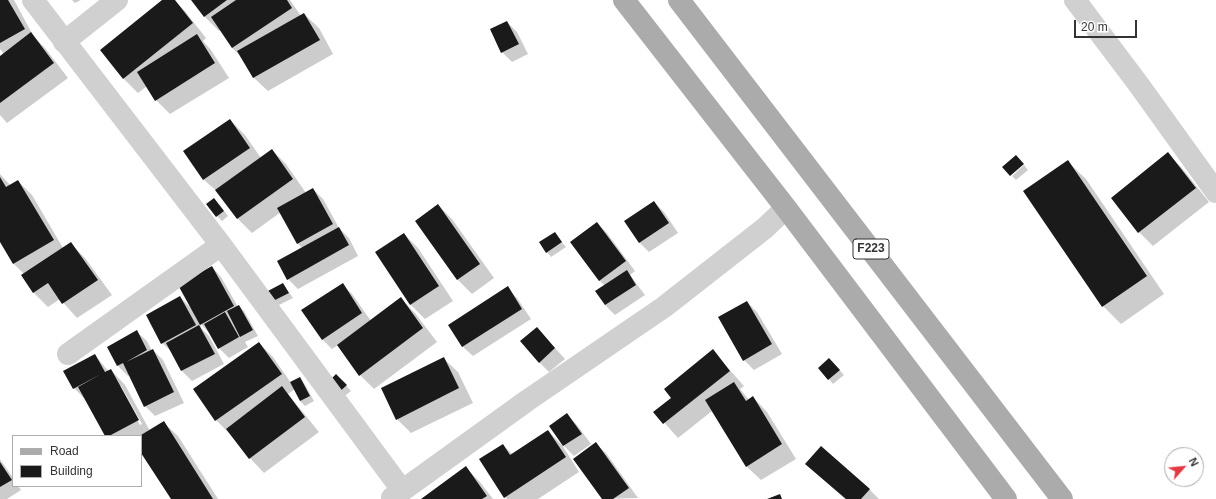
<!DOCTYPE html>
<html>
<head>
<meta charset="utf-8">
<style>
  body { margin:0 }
  #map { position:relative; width:1216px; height:499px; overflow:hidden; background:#fff; font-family:Helvetica,sans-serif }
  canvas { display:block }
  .legend { position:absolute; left:12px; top:435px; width:130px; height:52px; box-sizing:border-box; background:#fff; border:1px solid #adadad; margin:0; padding:5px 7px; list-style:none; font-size:12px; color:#333 }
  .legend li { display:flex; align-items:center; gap:8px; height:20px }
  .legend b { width:20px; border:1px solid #adadad }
  .north { position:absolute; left:1164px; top:447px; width:40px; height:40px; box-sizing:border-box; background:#fff; border:1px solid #adadad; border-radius:50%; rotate:63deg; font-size:11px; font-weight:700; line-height:16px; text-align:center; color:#333 }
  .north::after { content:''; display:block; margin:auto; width:14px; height:18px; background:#e63946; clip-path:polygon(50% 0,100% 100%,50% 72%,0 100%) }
  .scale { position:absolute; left:1074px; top:20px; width:63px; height:18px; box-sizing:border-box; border:2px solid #333; border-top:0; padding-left:5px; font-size:12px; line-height:14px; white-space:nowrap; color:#333; -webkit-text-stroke:3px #fff; paint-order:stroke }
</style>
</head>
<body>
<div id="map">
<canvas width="1216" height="499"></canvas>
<ul class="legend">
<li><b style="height:5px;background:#ababab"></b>Road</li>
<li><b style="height:11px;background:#1a1a1a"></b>Building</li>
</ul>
<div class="north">N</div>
<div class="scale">20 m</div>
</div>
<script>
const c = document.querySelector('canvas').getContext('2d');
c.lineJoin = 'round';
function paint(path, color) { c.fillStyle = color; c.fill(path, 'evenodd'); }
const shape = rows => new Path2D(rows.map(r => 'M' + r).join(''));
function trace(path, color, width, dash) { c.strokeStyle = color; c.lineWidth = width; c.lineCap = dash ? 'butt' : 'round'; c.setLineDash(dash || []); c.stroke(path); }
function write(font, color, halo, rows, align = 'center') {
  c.font = font + ' Helvetica,sans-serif'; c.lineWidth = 4; c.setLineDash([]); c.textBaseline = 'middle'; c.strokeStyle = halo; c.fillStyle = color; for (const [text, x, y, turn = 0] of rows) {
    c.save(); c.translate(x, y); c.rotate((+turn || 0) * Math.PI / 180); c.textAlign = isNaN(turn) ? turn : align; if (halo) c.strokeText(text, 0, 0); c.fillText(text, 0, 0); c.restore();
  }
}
const shadow = shape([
  [0,0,14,0,34,37,45,48,68,78,7,123,0,115,0,57,4,54,0,49],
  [72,0,81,0,75,3],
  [164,0,174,0,184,10,206,38,203,41,211,50,229,78,170,114,156,100,147,86,138,93,124,79,101,50],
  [192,0,290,0,301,16,304,14,319,28,333,54,268,91,253,77,242,57,232,48,220,30,219,31,205,17],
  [507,22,517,32,528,54,512,62,502,52],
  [230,120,245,135,261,158,272,150,286,164,306,193,313,189,323,199,339,228,349,238,358,256,298,289,288,279,302,248,298,244,281,212,252,233,238,219,219,193,204,180,185,151],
  [1168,154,1182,168,1209,202,1153,246,1139,232],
  [1068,162,1086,179,1164,294,1121,324,1103,306],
  [1024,165,1028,170,1016,180,1012,176],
  [0,174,10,185,18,181,32,195,63,248,71,244,85,258,112,295,77,318,60,299,48,307,34,293,24,274,14,264,0,240],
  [654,202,664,212,678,233,649,252,639,242],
  [219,204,228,216,222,221,217,216],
  [438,205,452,219,494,278,472,294,458,280,416,221],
  [597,223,607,233,635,271,630,275,645,295,615,315,605,305,597,291,605,286,599,280],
  [404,234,418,248,453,301,425,319,411,305,377,252],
  [555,234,566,247,551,257,547,252],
  [212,267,221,277,238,307,239,306,244,311,258,336,245,342,248,347,229,358,219,348,210,334,199,322,202,329,209,336,224,364,192,381,182,371,173,353,162,343,180,297,191,308],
  [283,284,293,298,277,306,272,302],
  [342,284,352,294,371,321,401,299,415,313,437,342,374,389,360,375,338,345,332,349,322,339],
  [507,288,517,298,531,319,473,356,463,347,449,325],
  [747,302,757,312,782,354,754,370,744,360,720,318],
  [537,328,565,359,549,372,539,362],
  [137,332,147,341,152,351,153,350,163,360,184,403,155,416,145,406,130,375,128,376,118,366,108,347],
  [259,343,273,357,291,383,300,378,304,383,314,401,305,406,300,401,295,389,288,394,319,432,264,473,250,458,231,433,230,434,216,420],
  [713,351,744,386,740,389,749,400,753,397,767,412,796,459,761,480,746,466,712,411,678,438,655,412,672,398],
  [95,355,109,372,111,370,125,385,150,431,163,422,178,436,218,499,172,499,141,451,141,436,106,436,85,398,84,398,74,388],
  [119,386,121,386,142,424,140,425],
  [443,358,458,372,473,403,411,433,397,419],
  [834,364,844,375,833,384,829,379],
  [341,380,351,391,342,398,337,393],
  [567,415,577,425,591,444,574,456,564,446,551,426],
  [548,431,562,445,579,472,538,499,507,499,505,497,503,445,513,455],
  [596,444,606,453,638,498,603,499],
  [0,459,13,478,13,486,18,486,21,490,7,499,0,499],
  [806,464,869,489,879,499,845,499],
  [466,468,480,482,493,499,422,499]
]);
const building = shape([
  [0,0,8,0,25,29,0,43],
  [162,0,175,0,193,23,123,79,100,50],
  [191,0,227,0,204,17],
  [236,0,287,0,292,8,232,48,211,17],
  [304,13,320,40,253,78,237,51],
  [507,21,519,44,501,53,490,29],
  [31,32,54,63,0,103,0,56],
  [197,34,215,63,155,101,137,72],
  [230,119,250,148,203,180,183,151],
  [272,149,293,179,237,219,215,190],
  [1168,152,1196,188,1138,233,1111,198],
  [1016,155,1024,164,1010,176,1002,167],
  [1068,160,1147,276,1102,307,1023,191],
  [0,177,6,187,18,180,54,240,13,264,0,242],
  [313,188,333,224,297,244,277,208],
  [214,198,224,211,216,217,206,204],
  [654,201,669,223,639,243,624,221],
  [438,204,480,264,457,280,415,221],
  [597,222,626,261,599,281,570,242],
  [339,227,349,245,287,280,277,261],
  [555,232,562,242,546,253,539,242],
  [404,233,439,286,410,305,375,252],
  [71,242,98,280,62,304,48,283,33,293,21,275],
  [212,266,234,306,200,325,178,285],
  [627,270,636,285,605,305,595,291],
  [283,283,289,293,271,302,266,292],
  [343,283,362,313,322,340,301,310],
  [508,286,522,309,462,347,448,325],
  [180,296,196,325,161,344,146,315],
  [401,297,423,328,359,376,337,345],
  [747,301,772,344,743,361,718,317],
  [239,305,253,330,240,337,227,311],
  [225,312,239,337,218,349,204,324],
  [199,325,215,354,181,371,166,343],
  [537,327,555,348,539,363,520,341],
  [137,330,147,350,126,362,153,349,174,392,144,407,123,363,117,366,107,347],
  [259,342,282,374,215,421,193,389],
  [713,349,730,371,663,424,653,412,671,398,664,389],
  [95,354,105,372,111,369,139,420,109,436,105,436,78,387,101,374,73,389,63,371],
  [444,357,459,388,396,420,381,388],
  [829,358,840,370,828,380,818,368],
  [336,374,347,385,337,394,327,383],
  [300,377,310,396,300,401,290,382],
  [734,382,746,401,753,396,782,444,746,467,705,400],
  [282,386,305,417,249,459,226,429],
  [567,413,582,434,563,446,549,426],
  [164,421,213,499,171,499,141,453,141,435],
  [548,430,566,457,504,498,479,459,503,444,510,455],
  [596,442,629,488,613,499,602,499,573,459],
  [821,446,870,489,861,499,846,499,805,464],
  [0,462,12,480,0,487],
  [466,466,487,496,482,499,421,499],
  [780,494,782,499,767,499]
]);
const minor = shape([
  [33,0,221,245,402,490],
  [1075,0,1139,85,1216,192],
  [64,42,117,0],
  [68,354,221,245],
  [392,498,528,400,664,307,765,228,786,208]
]);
const major = shape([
  [624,0,786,208,1006,499],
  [679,0,1062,499]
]);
const shields = [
  [871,249,36]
];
const shieldNames = [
  ["F223",871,249]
];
paint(shadow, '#0003');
paint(building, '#1a1a1a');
trace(minor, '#d0d0d0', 22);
trace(major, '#ababab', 22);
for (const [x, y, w] of shields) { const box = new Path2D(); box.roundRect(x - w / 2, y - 10, w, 20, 3); c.fillStyle = '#fff'; c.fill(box); trace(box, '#333', 1); }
write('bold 12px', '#333', null, shieldNames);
</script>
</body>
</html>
